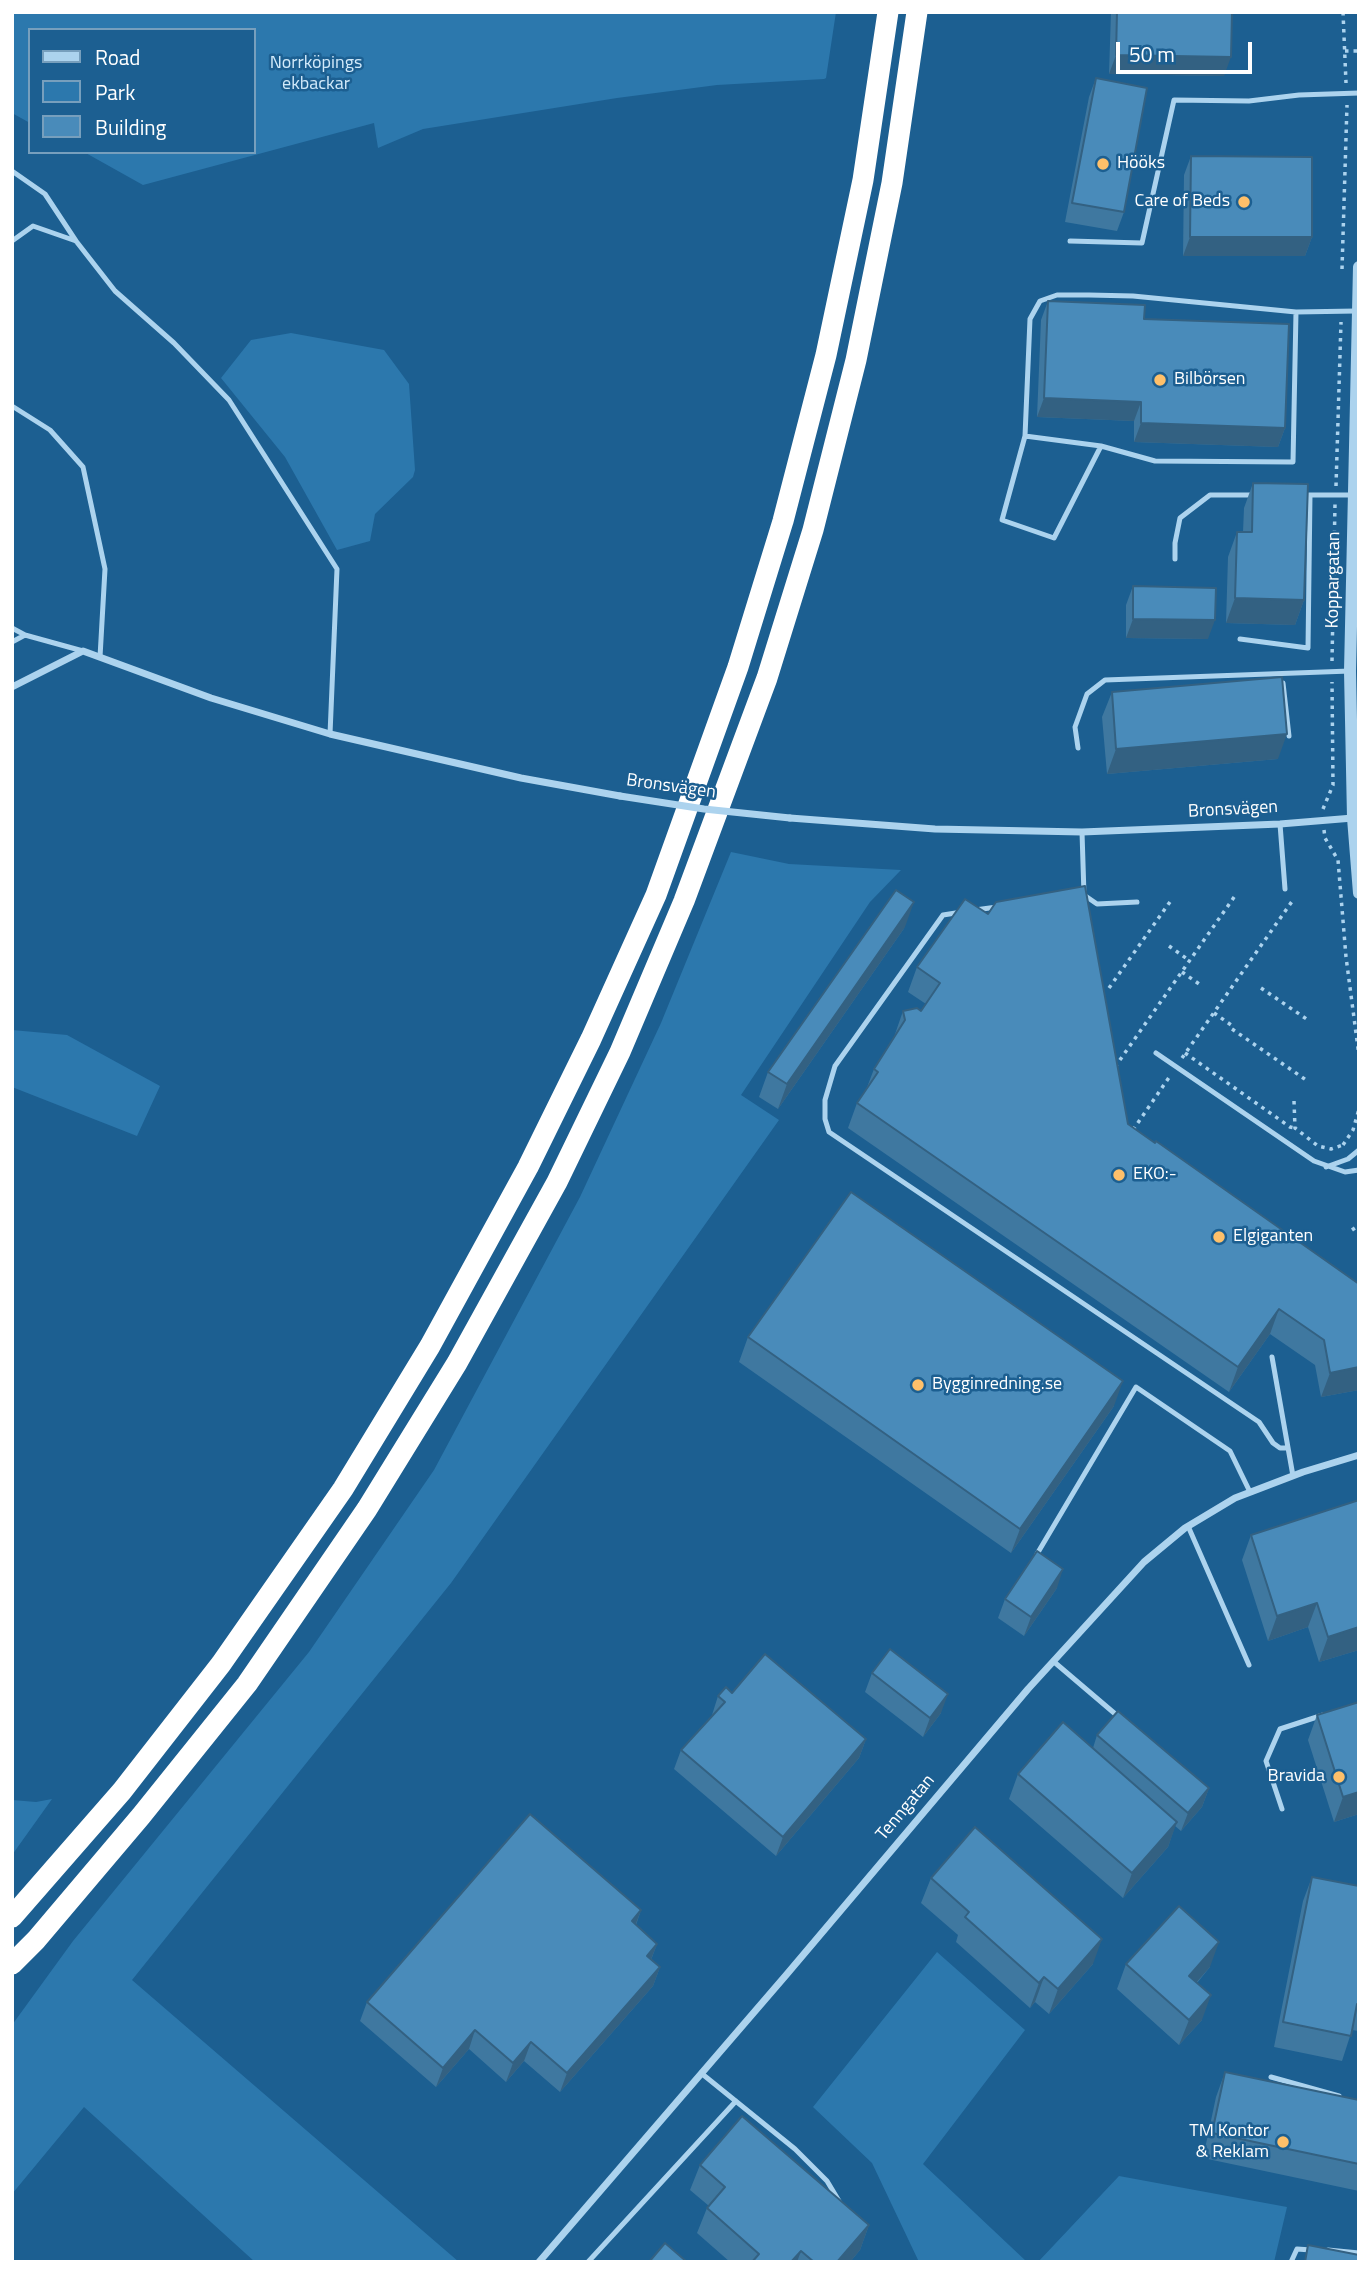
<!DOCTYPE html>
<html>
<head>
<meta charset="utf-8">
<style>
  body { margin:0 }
  #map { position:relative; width:1371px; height:2274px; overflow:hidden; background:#1c5f91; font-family:"Titillium Web",sans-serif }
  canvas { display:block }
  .frame { position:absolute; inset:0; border:14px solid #fff; pointer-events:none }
  .legend { position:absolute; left:28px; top:28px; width:228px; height:126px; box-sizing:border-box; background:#1c5f91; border:2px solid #779fbd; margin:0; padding:9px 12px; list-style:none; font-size:21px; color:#fff }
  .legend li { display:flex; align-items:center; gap:14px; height:35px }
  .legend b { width:35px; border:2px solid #779fbd }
  .scale { position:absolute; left:1116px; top:42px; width:136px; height:32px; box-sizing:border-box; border:4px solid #fff; border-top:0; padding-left:9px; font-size:21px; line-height:24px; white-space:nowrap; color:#fff; -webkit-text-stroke:5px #1c5f91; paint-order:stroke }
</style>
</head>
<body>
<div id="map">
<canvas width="1371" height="2274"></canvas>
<div class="frame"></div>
<ul class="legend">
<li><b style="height:9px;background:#acd3ee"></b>Road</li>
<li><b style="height:19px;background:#2c78ad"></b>Park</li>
<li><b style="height:19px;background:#498bba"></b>Building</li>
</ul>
<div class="scale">50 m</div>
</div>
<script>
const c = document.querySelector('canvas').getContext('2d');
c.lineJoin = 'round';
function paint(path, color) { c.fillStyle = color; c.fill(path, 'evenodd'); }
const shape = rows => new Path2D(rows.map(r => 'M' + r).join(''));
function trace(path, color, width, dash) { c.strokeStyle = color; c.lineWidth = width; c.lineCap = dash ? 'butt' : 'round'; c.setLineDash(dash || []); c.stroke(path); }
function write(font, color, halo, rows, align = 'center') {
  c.font = font + ' "Titillium Web",sans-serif'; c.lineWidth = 5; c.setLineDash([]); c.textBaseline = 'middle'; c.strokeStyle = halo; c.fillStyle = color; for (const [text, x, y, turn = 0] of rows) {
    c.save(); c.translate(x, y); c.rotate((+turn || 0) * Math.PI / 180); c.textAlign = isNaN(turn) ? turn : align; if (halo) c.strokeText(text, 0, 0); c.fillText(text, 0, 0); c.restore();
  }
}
const green = shape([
  [12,12,836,12,826,78,824,79,717,85,617,98,423,129,378,148,374,123,143,185,84,152,254,152,254,30,30,30,30,123,12,113],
  [291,333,384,350,409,384,415,470,413,477,375,514,370,541,337,550,285,457,221,378,251,340],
  [731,852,789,864,901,870,870,902,741,1095,779,1120,451,1583,132,1980,459,2262,255,2262,84,2107,12,2194,12,2025,73,1941,309,1652,434,1470,580,1197,661,1023],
  [12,1030,67,1035,160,1086,137,1136,12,1087],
  [52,1799,12,1855,12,1800,36,1802],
  [937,1952,1025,2030,923,2164,1027,2262,919,2262,872,2163,813,2107],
  [1119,2176,1287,2207,1274,2262,1038,2262]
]);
const path = shape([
  [1343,12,1346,83],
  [1345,51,1359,51],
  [1342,269,1347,105],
  [1336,486,1341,322],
  [1332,661,1335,504],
  [1323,809,1333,785,1332,682],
  [1324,830,1325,838,1338,860,1346,957,1359,1056],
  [1169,946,1190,961],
  [1182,972,1202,986],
  [1109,988,1172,899],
  [1261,988,1308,1020],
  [1214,1013,1234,1027],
  [1232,1029,1309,1082],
  [1185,1053,1290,1127,1295,1128],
  [1182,1058,1293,900],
  [1115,1067,1237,893],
  [1294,1101,1295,1128,1318,1146,1331,1149,1343,1145],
  [1133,1130,1170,1076],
  [1343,1145,1353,1130,1359,1109],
  [1352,1230,1359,1225]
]);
const service = shape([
  [12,171,45,194,76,241],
  [12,241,33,226,76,241,115,291,174,343,229,400,337,569,330,734],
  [1070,241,1142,243,1174,100,1249,101,1299,95,1359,93],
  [12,406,50,430,83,467,105,569,100,657],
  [1025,436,1101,446,1054,538,1002,520,1025,436,1030,319,1040,301,1057,295,1089,295,1133,296,1296,312,1356,311],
  [1101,446,1155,461,1293,462,1296,312],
  [1300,495,1353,495],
  [1175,559,1175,543,1180,518,1210,495,1255,495],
  [12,628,25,635,83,651],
  [1240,639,1308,648,1310,495],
  [12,642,25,635],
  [1283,683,1289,736],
  [1078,748,1075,727,1087,694,1105,680,1350,671],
  [1280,824,1285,889],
  [1082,832,1084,895,1097,904,1137,902],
  [975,910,997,907],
  [962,912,943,915,835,1066,825,1100,825,1119,829,1132,1259,1422,1273,1443,1280,1448,1288,1448],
  [1156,1053,1314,1161,1345,1172,1359,1170],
  [1326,1167,1348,1159,1359,1150],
  [1272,1357,1293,1476],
  [1188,1526,1249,1665],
  [1037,1554,1136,1387,1230,1451,1250,1492],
  [1053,1661,1120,1718],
  [1282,1809,1266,1761,1280,1729,1323,1715],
  [701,2073,795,2149,827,2181,839,2201],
  [1271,2077,1339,2096],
  [1328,2250,1359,2253],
  [588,2262,736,2101],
  [1291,2262,1297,2249,1311,2250]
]);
const minor = shape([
  [12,687,83,651,211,698,330,734,521,778,620,796],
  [790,818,935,829,1082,832,1280,824,1353,818],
  [539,2262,787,1974,1028,1689,1144,1562,1185,1528,1235,1498,1303,1472,1359,1455]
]);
const tertiary = shape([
  [1359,267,1350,671,1353,818,1359,893]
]);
const motorway = shape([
  [12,1917,122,1791,221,1664,343,1489,430,1346,528,1167,591,1039,656,895,738,667,783,521,826,355,863,180,888,12],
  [12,1964,36,1940,141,1816,247,1684,367,1509,457,1363,557,1182,620,1052,684,901,767,678,813,530,856,360,892,183,917,12]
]);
const minorBridge = shape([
  [620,796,704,809,790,818]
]);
const wall = shape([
  [1111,12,1232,12,1224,76,1109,74],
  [1096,78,1124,212,1117,231,1065,222,1089,97],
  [1191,156,1312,237,1305,256,1183,256,1184,175],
  [1048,301,1144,319,1285,428,1278,447,1134,442,1134,421,1037,417,1041,320],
  [1253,483,1304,600,1295,625,1226,623,1228,557,1237,532,1243,532,1244,508],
  [1133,586,1208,639,1126,638,1126,605],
  [1112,692,1278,759,1107,774,1102,717],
  [965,899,1128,1124,1359,1284,1359,1390,1321,1397,1315,1365,1270,1334,1229,1392,848,1128,857,1103,866,1090,874,1069,894,1037,903,1011,921,1011,926,1004,908,992,917,967],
  [905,927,778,1109,759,1097,768,1072],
  [748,1337,1114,1406,1011,1553,739,1362],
  [1359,1500,1359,1650,1319,1662,1308,1627,1268,1641,1242,1560,1251,1535],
  [1057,1588,1024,1636,998,1618,1005,1599],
  [872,1673,941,1713,923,1737,865,1692],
  [732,1693,866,1739,859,1758,776,1856,674,1769,681,1750,712,1716,712,1715,718,1696],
  [1359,1702,1359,1814,1334,1822,1308,1740,1317,1715],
  [1097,1735,1209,1788,1202,1807,1181,1831,1175,1826,1168,1847,1123,1898,1009,1799,1018,1774,1093,1748],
  [1312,1877,1359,1886,1359,2031,1352,2030,1342,2061,1274,2047,1303,1901],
  [931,1878,1093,1964,1049,2014,1035,2002,1030,2008,956,1942,958,1935,921,1903],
  [641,1910,636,1925,657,1944,651,1960,660,1967,653,1986,560,2092,524,2061,506,2082,469,2049,436,2087,360,2021,367,2002],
  [1126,1964,1210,1967,1197,1983,1202,2020,1179,2045,1117,1989],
  [1225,2072,1359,2100,1359,2191,1203,2158,1216,2097],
  [700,2165,869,2225,860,2250,850,2262,730,2262,697,2233,707,2208,709,2206,690,2190]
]);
const shadedWall = shape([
  [1116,55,1231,57,1224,76,1109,74],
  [1190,237,1312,237,1305,256,1183,256],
  [1044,398,1141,402,1134,421,1037,417],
  [1141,423,1285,428,1278,447,1134,442],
  [1235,598,1304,600,1295,625,1226,623],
  [1133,619,1215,620,1208,639,1126,638],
  [1287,734,1278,759,1107,774,1116,749],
  [914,902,905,927,778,1109,787,1084],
  [1279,1309,1270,1334,1229,1392,1238,1367],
  [1359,1367,1359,1390,1321,1397,1330,1373],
  [1123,1381,1114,1406,1011,1553,1020,1529],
  [1063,1569,1057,1588,1024,1636,1031,1617],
  [1317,1603,1308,1627,1268,1641,1277,1616],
  [1359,1627,1359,1650,1319,1662,1328,1637],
  [948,1694,941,1713,923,1737,930,1718],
  [866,1739,859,1758,776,1856,783,1837],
  [1209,1788,1202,1807,1181,1831,1188,1813],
  [1359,1792,1359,1814,1334,1822,1343,1797],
  [1177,1822,1168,1847,1123,1898,1132,1873],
  [641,1910,634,1929,632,1921],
  [1102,1939,1093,1964,1049,2014,1058,1989],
  [1219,1942,1210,1967,1180,2001,1189,1976],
  [657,1944,650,1962,647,1956],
  [660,1967,653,1986,560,2092,567,2073],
  [1044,1977,1035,2002,1030,2008,1039,1983],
  [1211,1995,1202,2020,1179,2045,1189,2020],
  [475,2030,469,2049,436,2087,443,2068],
  [531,2042,524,2061,506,2082,513,2063],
  [869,2225,860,2250,850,2262,837,2262],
  [801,2251,797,2262,791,2262]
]);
const building = shape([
  [1117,12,1232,12,1231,57,1116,55,1117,12],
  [1096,78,1147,88,1124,212,1072,203,1096,78],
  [1191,156,1312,157,1312,237,1190,237,1191,156],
  [1048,301,1145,305,1144,319,1289,324,1285,428,1141,423,1141,402,1044,398,1048,301],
  [1253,483,1308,484,1304,600,1235,598,1237,532,1252,532,1253,483],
  [1133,586,1216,588,1215,620,1133,619,1133,586],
  [1282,677,1287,734,1116,749,1112,692,1282,677],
  [1085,886,1128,1124,1155,1143,1156,1141,1359,1284,1359,1367,1330,1373,1324,1340,1279,1309,1238,1367,857,1103,878,1072,874,1069,905,1020,903,1011,917,1008,921,1011,940,983,917,967,965,899,988,914,996,902,1085,886],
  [896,890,914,902,787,1084,768,1072,896,890],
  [851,1192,1123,1381,1020,1529,748,1337,851,1192],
  [1359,1500,1359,1627,1328,1637,1317,1603,1277,1616,1251,1535,1359,1500],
  [1037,1551,1063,1569,1031,1617,1005,1599,1037,1551],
  [890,1649,948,1694,930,1718,872,1673,890,1649],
  [765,1654,866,1739,783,1837,681,1750,725,1702,718,1696,726,1687,732,1693,765,1654],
  [1359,1702,1359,1792,1343,1797,1317,1715,1359,1702],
  [1118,1711,1209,1788,1188,1813,1097,1735,1118,1711],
  [1063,1722,1177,1822,1132,1873,1018,1774,1063,1722],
  [530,1814,641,1910,632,1921,657,1944,647,1956,660,1967,567,2073,531,2042,513,2063,475,2030,443,2068,367,2002,530,1814],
  [975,1827,1102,1939,1058,1989,1044,1977,1039,1983,965,1917,969,1912,931,1878,975,1827],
  [1312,1877,1359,1886,1359,2005,1357,2004,1351,2036,1283,2022,1312,1877],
  [1179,1906,1219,1942,1189,1976,1211,1995,1189,2020,1126,1964,1179,1906],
  [1225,2072,1359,2100,1359,2164,1212,2133,1225,2072],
  [742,2116,869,2225,837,2262,814,2262,801,2251,791,2262,752,2262,759,2254,707,2208,725,2187,700,2165,742,2116],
  [665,2243,687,2262,649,2262,665,2243],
  [1308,2245,1359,2255,1359,2262,1305,2262,1308,2245]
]);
const markers = [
  [1103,164,7,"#fec06a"],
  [1244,202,7,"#fec06a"],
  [1160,380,7,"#fec06a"],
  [1119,1175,7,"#fec06a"],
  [1219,1237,7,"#fec06a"],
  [918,1385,7,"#fec06a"],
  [1339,1777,7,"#fec06a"],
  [1283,2142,7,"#fec06a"]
];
const parkNames = [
  ["Norrköpings",316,64],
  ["ekbackar",316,85]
];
const poiNames = [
  ["Hööks",1117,164],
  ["Care of Beds",1230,202,"right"],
  ["Bilbörsen",1174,380],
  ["EKO:-",1133,1175],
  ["Elgiganten",1233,1237],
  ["Bygginredning.se",932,1385],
  ["Bravida",1325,1777,"right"],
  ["TM Kontor",1269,2132,"right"],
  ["& Reklam",1269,2153,"right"]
];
const streetNames = [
  ["Koppargatan",1334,580,-89],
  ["Bronsvägen",671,787,8],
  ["Bronsvägen",1233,810,-3],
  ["Tenngatan",906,1808,-50]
];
paint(green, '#2c78ad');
trace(path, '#acd3ee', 3.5, [3.5, 5]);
trace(service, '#acd3ee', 5);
trace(minor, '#acd3ee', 7);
trace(tertiary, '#acd3ee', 12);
trace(motorway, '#fff', 21);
trace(minorBridge, '#acd3ee', 7);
paint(wall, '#3f78a0');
paint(shadedWall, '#336182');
paint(building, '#498bba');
trace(building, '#336182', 2);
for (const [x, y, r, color] of markers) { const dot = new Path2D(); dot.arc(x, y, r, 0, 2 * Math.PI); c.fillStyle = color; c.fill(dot); trace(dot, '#1c5f91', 2.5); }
write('18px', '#d2eafa', '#1c5f91', parkNames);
write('18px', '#fff', '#1c5f91', poiNames, 'left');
write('18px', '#fff', '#1c5f91', streetNames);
</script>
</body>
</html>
